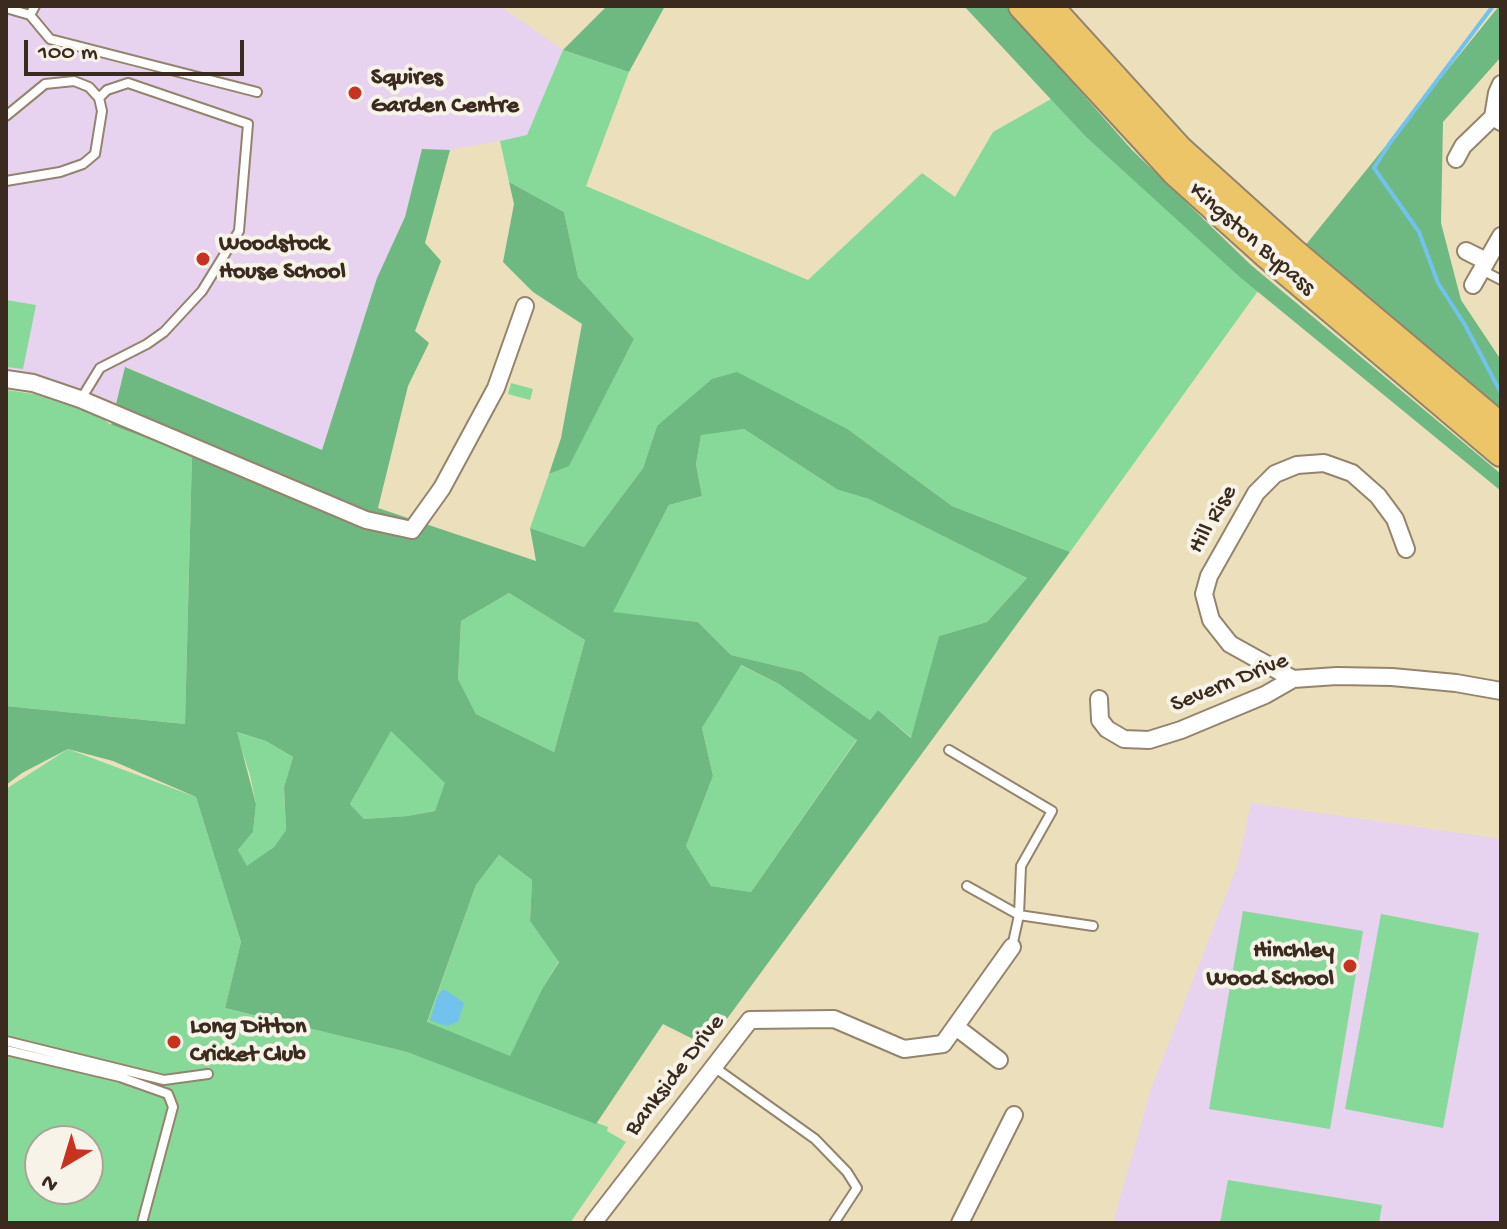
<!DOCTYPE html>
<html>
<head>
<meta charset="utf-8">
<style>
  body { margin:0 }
  #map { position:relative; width:1507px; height:1229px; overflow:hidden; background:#ecdfbc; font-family:"Gochi Hand",sans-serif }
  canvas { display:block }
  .frame { position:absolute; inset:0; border:8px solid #3b2a1e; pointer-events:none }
  .north { position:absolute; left:24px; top:1125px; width:80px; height:80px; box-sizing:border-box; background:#f7f3e8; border:2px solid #aca397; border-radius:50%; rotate:218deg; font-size:22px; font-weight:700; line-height:32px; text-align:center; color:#3b2a1e }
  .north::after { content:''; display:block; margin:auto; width:28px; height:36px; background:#c8321e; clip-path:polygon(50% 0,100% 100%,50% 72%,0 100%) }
  .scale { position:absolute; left:24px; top:40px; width:220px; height:36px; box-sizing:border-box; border:4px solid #3b2a1e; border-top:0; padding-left:10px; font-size:24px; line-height:28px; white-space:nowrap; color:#3b2a1e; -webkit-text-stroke:6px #f7f3e8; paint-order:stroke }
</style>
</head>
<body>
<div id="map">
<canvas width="1507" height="1229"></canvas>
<div class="frame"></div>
<div class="north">N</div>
<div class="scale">100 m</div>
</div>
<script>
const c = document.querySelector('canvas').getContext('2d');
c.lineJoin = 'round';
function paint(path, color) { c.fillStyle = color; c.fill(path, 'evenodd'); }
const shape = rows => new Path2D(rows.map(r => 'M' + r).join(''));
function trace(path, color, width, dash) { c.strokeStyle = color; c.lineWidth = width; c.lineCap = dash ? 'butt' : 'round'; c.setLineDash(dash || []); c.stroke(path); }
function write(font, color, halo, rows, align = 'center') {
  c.font = font + ' "Gochi Hand",sans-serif'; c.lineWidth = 8; c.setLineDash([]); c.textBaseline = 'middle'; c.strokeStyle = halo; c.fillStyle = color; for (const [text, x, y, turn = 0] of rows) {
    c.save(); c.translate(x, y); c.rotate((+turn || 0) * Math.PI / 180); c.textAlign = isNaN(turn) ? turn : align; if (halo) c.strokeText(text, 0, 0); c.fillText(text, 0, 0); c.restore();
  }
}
const built = shape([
  [7,6,500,6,563,50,527,136,444,151,322,451,126,367,115,406,6,373],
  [1251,803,1501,839,1501,1223,1113,1223,1151,1089,1238,864]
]);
const green = shape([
  [563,50,629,72,586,186,808,280,922,173,955,197,993,132,1051,99,1085,136,1258,291,1070,552,952,506,849,430,657,426,643,468,584,547,530,528,549,474,569,465,634,339,578,277,564,212,509,182,500,141,527,135],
  [6,300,36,305,23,369,6,367],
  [511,383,533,389,530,400,508,394],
  [6,390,34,394,98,415,111,425,192,455,185,724,6,706],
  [744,429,838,490,869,499,1027,578,987,622,939,636,912,738,878,710,870,720,802,672,731,655,698,622,612,613,669,505,702,496,696,464,701,434],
  [509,593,585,640,554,752,476,714,458,679,461,621],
  [740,665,779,684,857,739,751,892,711,886,686,846,713,776,702,728],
  [391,730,446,783,435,811,407,816,364,819,350,804],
  [236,732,266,741,293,757,284,787,286,830,274,847,247,867,238,850,253,832,256,804,250,775],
  [68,749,196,797,241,942,225,1008,407,1052,608,1127,607,1131,626,1142,570,1223,6,1223,6,789],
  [40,1141,88,1141,88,1189,40,1189],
  [499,855,532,880,530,921,559,961,542,989,510,1057,427,1023,476,885],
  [1243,911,1363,931,1330,1129,1209,1109],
  [1381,914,1479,933,1443,1128,1345,1109],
  [1228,1180,1382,1205,1379,1223,1220,1223]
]);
const forest = shape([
  [607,6,665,6,629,72,563,50],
  [964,6,1005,6,1132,150,1251,265,1501,474,1501,491,1241,278,1085,136],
  [1499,6,1501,6,1501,57,1443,122,1441,223,1461,300,1501,360,1501,415,1304,247],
  [422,149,450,150,425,243,441,261,415,331,429,343,408,386,378,508,536,561,530,528,584,547,643,468,657,426,712,379,737,372,849,430,952,506,1070,552,707,1046,663,1024,596,1124,407,1052,225,1008,241,942,196,797,113,761,68,749,22,773,6,785,6,706,185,724,192,455,111,425,125,367,322,450,377,278,405,217],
  [744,429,838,490,869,499,1027,578,987,622,939,636,911,738,878,710,870,720,802,672,731,655,698,622,613,612,669,505,702,496,696,464,701,435],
  [509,593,585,640,554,752,476,714,458,679,461,621],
  [741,665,779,684,857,740,751,892,711,886,686,846,713,776,702,728],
  [391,731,445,783,435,811,407,816,364,819,350,804],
  [237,732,266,741,293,757,284,787,286,830,274,847,247,866,238,850,253,832,256,804],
  [499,855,532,880,530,921,559,962,542,989,510,1056,427,1022,476,885],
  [509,182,564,212,578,277,634,339,569,466,549,474,561,438,582,324,533,292,503,262,514,204]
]);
const water = shape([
  [444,989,464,1003,458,1022,446,1026,430,1020,438,995]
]);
const stream = shape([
  [1493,6,1390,143,1374,168,1419,232,1438,283,1465,325,1501,393]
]);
const service = shape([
  [6,8,30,15,35,6],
  [30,15,50,39,257,92],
  [6,116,45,84,74,81,89,87,99,98,102,111,95,154,83,164,60,172,6,181],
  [1482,270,1501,280],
  [81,399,100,368,147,344,164,332,202,291,239,231,248,124,128,83,107,90,99,98],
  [949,750,1052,811,1021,866,1019,915,1012,947],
  [967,886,1019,915,1093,926],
  [6,1041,164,1080,208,1074],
  [6,1050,120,1077,168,1094,173,1107,142,1223],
  [714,1067,815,1139,847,1172,857,1188,834,1223]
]);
const minor = shape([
  [1493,117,1497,93,1501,84],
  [1456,159,1463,146,1493,117,1501,122],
  [1466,251,1486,261],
  [1473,285,1501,236],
  [6,379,33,383,80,399,366,520,412,530,442,488,496,388,525,306],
  [1293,679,1230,644,1211,620,1204,594,1209,576,1256,493,1275,474,1297,465,1324,463,1352,473,1378,496,1395,519,1406,549],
  [1099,699,1100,720,1107,729,1124,739,1149,740,1181,730,1265,695,1293,679,1337,676,1392,677,1456,683,1501,691],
  [956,1027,999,1060],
  [593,1223,750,1020,834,1019,904,1049,943,1044,1012,947],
  [960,1223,1014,1115]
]);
const trunk = shape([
  [1022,6,1175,172,1267,255,1501,453],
  [1049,6,1180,150,1292,251,1501,427]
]);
const markers = [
  [355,93,8,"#c8321e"],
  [203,259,8,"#c8321e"],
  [1350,966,8,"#c8321e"],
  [174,1042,8,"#c8321e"]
];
const poiNames = [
  ["Squires",371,79],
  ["Garden Centre",371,107],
  ["Woodstock",219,245],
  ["House School",219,273],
  ["Hinchley",1334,952,"right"],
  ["Wood School",1334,980,"right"],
  ["Long Ditton",190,1028],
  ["Cricket Club",190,1056]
];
const streetNames = [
  ["Kingston Bypass",1251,240,41],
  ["Hill Rise",1214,520,-60],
  ["Severn Drive",1230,684,-22],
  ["Bankside Drive",676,1076,-52]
];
paint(built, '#e7d2ef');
paint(green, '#87d999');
paint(forest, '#6db981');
paint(water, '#72c2ed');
trace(stream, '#72c2ed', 4);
trace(service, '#94846d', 12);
trace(minor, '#94846d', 20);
trace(trunk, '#94846d', 30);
trace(service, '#fff', 8);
trace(minor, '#fff', 16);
trace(trunk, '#edc569', 26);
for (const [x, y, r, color] of markers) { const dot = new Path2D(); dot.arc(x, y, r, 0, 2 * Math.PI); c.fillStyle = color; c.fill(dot); trace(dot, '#f7f3e8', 3); }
write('bold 24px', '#3b2a1e', '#f7f3e8', poiNames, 'left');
write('24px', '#3b2a1e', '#f7f3e8', streetNames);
</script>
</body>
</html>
